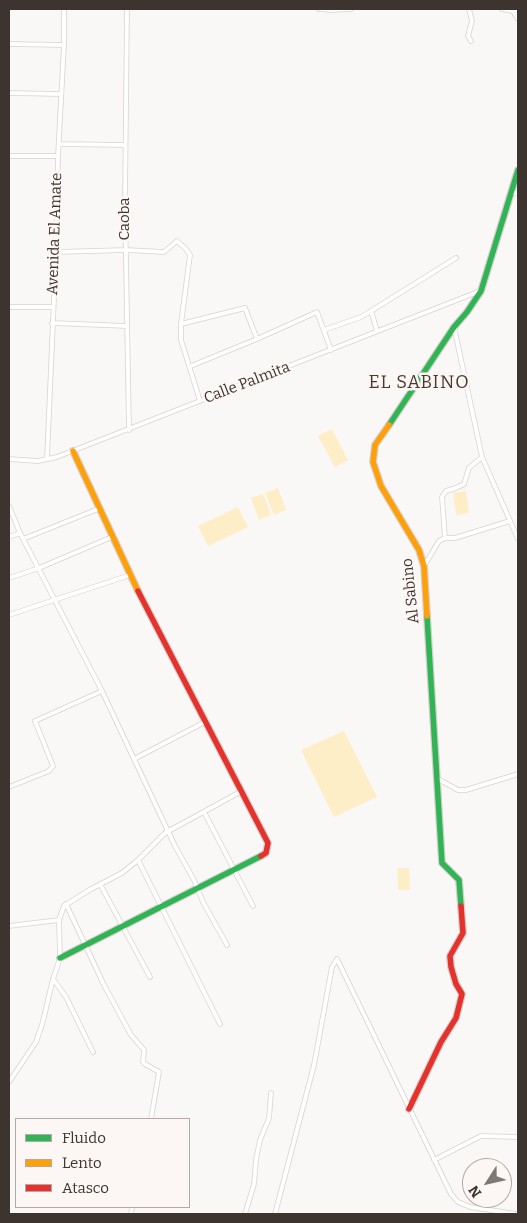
<!DOCTYPE html>
<html>
<head>
<meta charset="utf-8">
<style>
  body { margin:0 }
  #map { position:relative; width:527px; height:1223px; overflow:hidden; background:#faf8f6; font-family:Bitter,serif }
  canvas { display:block }
  .frame { position:absolute; inset:0; border:10px solid #3d342f; pointer-events:none }
  .legend { position:absolute; left:15px; top:1118px; width:175px; height:90px; box-sizing:border-box; background:#fcf7f4; border:1px solid #b0a9a5; margin:0; padding:6px 9px; list-style:none; font-size:15px; color:#3d342f }
  .legend li { display:flex; align-items:center; gap:10px; height:25px }
  .legend b { width:25px; border:1px solid #b0a9a5 }
  .north { position:absolute; left:462px; top:1158px; width:50px; height:50px; box-sizing:border-box; background:#fcf7f4; border:1px solid #b0a9a5; border-radius:50%; rotate:235deg; font-size:14px; font-weight:700; line-height:20px; text-align:center; color:#3d342f }
  .north::after { content:''; display:block; margin:auto; width:18px; height:22px; background:#7f7975; clip-path:polygon(50% 0,100% 100%,50% 72%,0 100%) }
</style>
</head>
<body>
<div id="map">
<canvas width="527" height="1223"></canvas>
<div class="frame"></div>
<ul class="legend">
<li><b style="height:6px;background:#30b455"></b>Fluido</li>
<li><b style="height:6px;background:#ff9f0a"></b>Lento</li>
<li><b style="height:6px;background:#e5322d"></b>Atasco</li>
</ul>
<div class="north">N</div>
</div>
<script>
const c = document.querySelector('canvas').getContext('2d');
c.lineJoin = 'round';
function paint(path, color) { c.fillStyle = color; c.fill(path, 'evenodd'); }
const shape = rows => new Path2D(rows.map(r => 'M' + r).join(''));
function trace(path, color, width, dash) { c.strokeStyle = color; c.lineWidth = width; c.lineCap = dash ? 'butt' : 'round'; c.setLineDash(dash || []); c.stroke(path); }
function write(font, color, halo, rows, align = 'center') {
  c.font = font + ' Bitter,serif'; c.lineWidth = 5; c.setLineDash([]); c.textBaseline = 'middle'; c.strokeStyle = halo; c.fillStyle = color; for (const [text, x, y, turn = 0] of rows) {
    c.save(); c.translate(x, y); c.rotate((+turn || 0) * Math.PI / 180); c.textAlign = isNaN(turn) ? turn : align; if (halo) c.strokeText(text, 0, 0); c.fillText(text, 0, 0); c.restore();
  }
}
const green = shape([
  [332,429,348,460,335,467,318,436],
  [278,488,286,510,274,515,265,493],
  [466,491,469,513,456,515,453,493],
  [263,494,271,515,259,520,251,498],
  [238,507,248,527,208,546,198,526],
  [344,731,377,797,334,817,301,750],
  [397,868,409,868,410,890,398,890]
]);
const street = shape([
  [127,9,125,203,129,430],
  [319,9,331,10,351,9],
  [469,9,472,21,468,36,471,41],
  [502,9,513,11,518,10],
  [513,11,518,19],
  [9,44,64,45],
  [9,93,61,94],
  [59,144,125,145],
  [9,156,58,156],
  [512,192,518,194],
  [56,252,126,250,164,252,177,241,185,248,190,255,181,324,181,340,200,401],
  [9,307,52,307],
  [52,323,127,326],
  [181,324,245,308,257,339],
  [454,327,482,457,518,539],
  [324,330,361,317,371,311],
  [377,331,371,311,456,258],
  [191,366,257,339,317,312,331,350],
  [9,459,38,461,57,457,480,291],
  [47,459,56,252,58,156,64,45,64,9],
  [9,506,20,533,102,691,175,846,194,880,203,902,227,945],
  [9,537,20,533],
  [445,538,442,497,446,491,456,488,464,484,469,468,482,457],
  [23,539,98,509],
  [424,566,439,541,445,538,455,538,510,521],
  [9,578,39,568,112,537],
  [9,615,130,575],
  [134,759,205,722],
  [438,779,458,790,466,790,518,774],
  [9,787,49,771,53,766,35,721,102,691],
  [204,812,253,906],
  [138,860,220,1024],
  [100,884,150,977],
  [66,904,104,985,131,1035,144,1050,143,1062,145,1064,159,1072,151,1119],
  [9,926,59,920],
  [53,979,66,997,93,1052],
  [9,1082,36,1042,42,1025,53,979,60,958,59,920,64,906,91,889,122,873,138,860,165,833,240,792],
  [434,1160,481,1136,518,1137],
  [131,1214,132,1207],
  [245,1214,254,1184,256,1160,260,1140,269,1118,271,1093],
  [275,1214,314,1065,332,967,337,959,451,1194,458,1202,470,1207,516,1214]
]);
const fast = shape([
  [389,425,454,327,467,312,481,291,518,170],
  [427,616,442,863,459,880,461,906],
  [60,958,261,856]
]);
const slow = shape([
  [389,425,375,445,373,462,381,486,419,550,424,566,427,616],
  [73,451,138,591]
]);
const jam = shape([
  [138,591,268,843,266,853,261,856],
  [409,1109,441,1042,456,1018,462,994,456,984,451,967,450,956,463,933,461,906]
]);
const streetNames = [
  ["Caoba",125,219,-90],
  ["Avenida El Amate",55,234,-88],
  ["Calle Palmita",247,383,-21],
  ["Al Sabino",411,591,-96]
];
const quarterNames = [
  ["EL SABINO",419,383]
];
paint(green, '#fdeec8');
trace(street, '#d7d2ce', 5.5);
trace(fast, '#d7d2ce', 8);
trace(slow, '#d7d2ce', 8);
trace(jam, '#d7d2ce', 8);
trace(street, '#fefefe', 4);
trace(fast, '#30b455', 5.5);
trace(slow, '#ff9f0a', 5.5);
trace(jam, '#e5322d', 5.5);
write('15px', '#3d342f', '#fcf7f4', streetNames);
c.letterSpacing = '1px';
write('18px', '#4b382e', '#fcf7f4', quarterNames);
c.letterSpacing = '0px';
</script>
</body>
</html>
